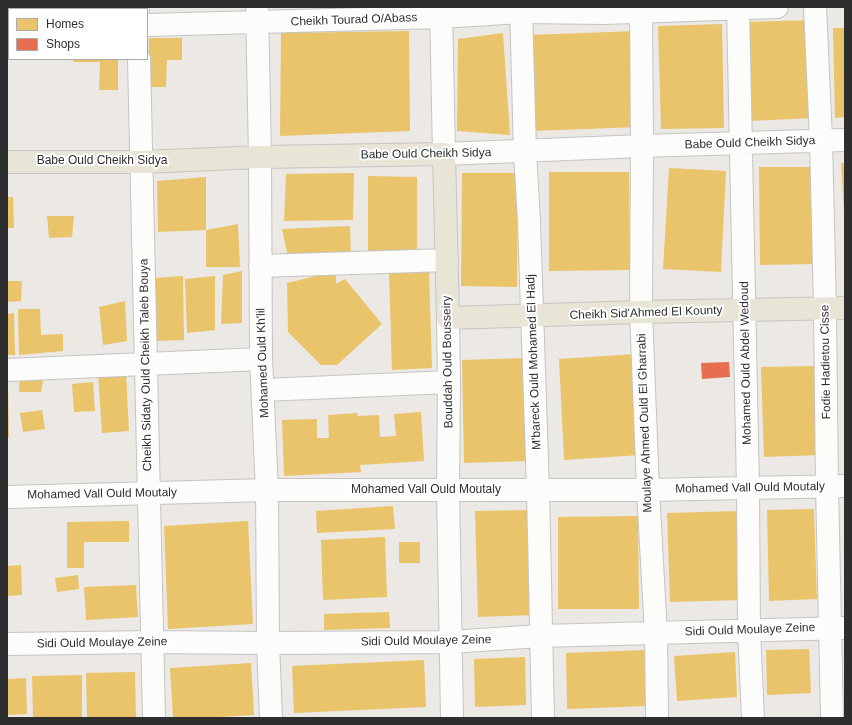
<!DOCTYPE html>
<html>
<head>
<meta charset="utf-8">
<style>
  body { margin:0 }
  #map { position:relative; width:852px; height:725px; overflow:hidden; background:#ece8e4; font-family:Helvetica,sans-serif }
  canvas { display:block }
  .frame { position:absolute; inset:0; border:8px solid #2e2e2e; pointer-events:none }
  .legend { position:absolute; left:8px; top:8px; width:140px; height:52px; box-sizing:border-box; background:#fff; border:1px solid #ababab; margin:0; padding:5px 7px; list-style:none; font-size:12px; color:#2e2e2e }
  .legend li { display:flex; align-items:center; gap:8px; height:20px }
  .legend b { width:20px; border:1px solid #ababab }
</style>
</head>
<body>
<div id="map">
<canvas width="852" height="725"></canvas>
<div class="frame"></div>
<ul class="legend">
<li><b style="height:11px;background:#e9c46a"></b>Homes</li>
<li><b style="height:11px;background:#e76f51"></b>Shops</li>
</ul>
</div>
<script>
const c = document.querySelector('canvas').getContext('2d');
c.lineJoin = 'round';
function paint(path, color) { c.fillStyle = color; c.fill(path, 'evenodd'); }
const shape = rows => new Path2D(rows.map(r => 'M' + r).join(''));
function trace(path, color, width, dash) { c.strokeStyle = color; c.lineWidth = width; c.lineCap = dash ? 'butt' : 'round'; c.setLineDash(dash || []); c.stroke(path); }
function write(font, color, halo, rows, align = 'center') {
  c.font = font + ' Helvetica,sans-serif'; c.lineWidth = 4; c.setLineDash([]); c.textBaseline = 'middle'; c.strokeStyle = halo; c.fillStyle = color; for (const [text, x, y, turn = 0] of rows) {
    c.save(); c.translate(x, y); c.rotate((+turn || 0) * Math.PI / 180); c.textAlign = isNaN(turn) ? turn : align; if (halo) c.strokeText(text, 0, 0); c.fillText(text, 0, 0); c.restore();
  }
}
const homes = shape([
  [812,20,814,118,748,121,746,22],
  [722,24,724,128,661,129,658,26],
  [833,28,845,28,845,117,835,118],
  [409,31,410,131,280,136,281,33],
  [636,31,639,127,532,131,529,35],
  [503,33,510,135,457,131,458,39],
  [149,38,182,38,182,60,167,60,166,87,148,87],
  [73,59,118,59,118,90,99,90,100,62,73,62],
  [841,163,845,163,845,211,844,211],
  [759,167,816,167,817,264,760,265],
  [669,168,726,171,721,272,663,269],
  [549,172,629,172,630,270,549,271],
  [354,173,353,220,284,221,286,174],
  [462,173,518,173,517,287,461,286],
  [368,176,417,177,417,253,368,255],
  [206,177,206,230,158,232,157,181],
  [7,197,13,197,14,228,7,228],
  [47,216,74,216,72,237,49,238],
  [238,224,240,267,206,267,206,230],
  [350,226,351,258,288,257,282,229],
  [242,271,242,323,221,324,223,275],
  [336,271,336,284,345,279,382,324,337,365,321,365,288,332,287,283],
  [429,272,432,368,392,370,389,273],
  [183,276,184,340,156,341,154,278],
  [215,276,215,330,187,333,185,279],
  [7,281,22,281,21,301,7,302],
  [125,301,127,341,103,345,99,307],
  [18,309,40,309,41,335,63,334,63,351,19,355],
  [14,313,15,355,7,355,7,314],
  [635,354,640,455,564,460,559,359],
  [526,358,529,461,464,463,462,360],
  [818,366,820,455,764,457,761,367],
  [126,372,129,431,102,433,98,374],
  [20,374,44,375,41,392,19,392],
  [93,382,95,411,74,412,72,384],
  [7,386,8,386,9,437,7,437],
  [42,410,45,429,23,432,20,413],
  [421,412,424,461,360,465,361,472,284,476,282,420,317,419,317,438,329,438,328,415,358,413,357,416,379,415,380,437,396,436,394,414],
  [393,506,395,529,317,533,316,511],
  [814,509,817,599,769,601,767,510],
  [532,510,534,615,478,617,475,511],
  [738,511,741,600,670,602,667,513],
  [638,516,639,609,558,609,558,517],
  [129,521,129,542,84,542,84,568,67,568,67,522],
  [248,521,253,624,168,629,164,526],
  [385,537,387,597,323,600,321,540],
  [399,542,420,542,420,563,399,563],
  [21,565,22,595,7,596,7,566],
  [78,575,79,589,57,592,55,578],
  [136,585,138,617,86,620,84,587],
  [389,612,390,628,324,630,324,614],
  [809,649,811,693,767,695,766,650],
  [647,650,648,706,567,709,566,653],
  [735,652,737,697,677,701,674,656],
  [525,657,526,705,475,707,474,659],
  [424,660,426,707,294,713,292,666],
  [251,663,254,715,203,718,173,718,170,668],
  [135,672,136,717,87,718,86,673],
  [82,675,82,718,33,718,32,676],
  [26,678,27,714,7,715,7,679]
]);
const shops = shape([
  [729,362,730,377,702,379,701,363]
]);
const minor = shape([
  [138,7,138,9],
  [257,7,260,157,261,359,267,490,268,643,271,718],
  [441,7,444,154,642,146,845,140],
  [521,7,525,152,529,221,538,490,543,718],
  [641,7,642,146,641,312,648,490,656,634,657,718],
  [738,7,748,488,749,630,753,718],
  [815,7,821,140,825,308,827,486,832,718],
  [7,21,9,21],
  [147,25,441,17,521,12,604,13,777,7],
  [139,59,154,718],
  [260,266,447,260],
  [448,318,449,382,448,490,452,718],
  [7,370,261,359],
  [264,390,449,382],
  [7,497,267,490,648,490,845,486],
  [7,644,152,642,268,643,450,642,540,636,845,628]
]);
const major = shape([
  [7,162,142,162,260,157,444,154,448,318,641,312,845,308]
]);
const streetNames = [
  ["Cheikh Tourad O/Abass",354,20,-2],
  ["Babe Ould Cheikh Sidya",750,143,-2],
  ["Babe Ould Cheikh Sidya",426,154,-1],
  ["Babe Ould Cheikh Sidya",102,161],
  ["Cheikh Sid'Ahmed El Kounty",646,313,-2],
  ["Bouddah Ould Bousseiry",448,362,-91],
  ["M'bareck Ould Mohamed El Hadj",534,362,-92],
  ["Fodie Hadietou Cisse",826,362,-91],
  ["Mohamed Ould Kh'lil",263,363,-92],
  ["Mohamed Ould Abdel Wedoud",746,363,-91],
  ["Cheikh Sidaty Ould Cheikh Taleb Bouya",146,365,-91],
  ["Moulaye Ahmed Ould El Gharrabi",645,423,-92],
  ["Mohamed Vall Ould Moutaly",750,488,-1],
  ["Mohamed Vall Ould Moutaly",426,490],
  ["Mohamed Vall Ould Moutaly",102,494,-1],
  ["Sidi Ould Moulaye Zeine",750,630,-2],
  ["Sidi Ould Moulaye Zeine",426,641,-1],
  ["Sidi Ould Moulaye Zeine",102,643,-1]
];
paint(homes, '#e9c46a');
paint(shops, '#e76f51');
trace(minor, '#c5c4c5', 24);
trace(major, '#c6c5c4', 24);
trace(minor, '#fcfcfb', 22);
trace(major, '#e8e4d6', 22);
write('12px', '#2e2e2e', '#fff', streetNames);
</script>
</body>
</html>
